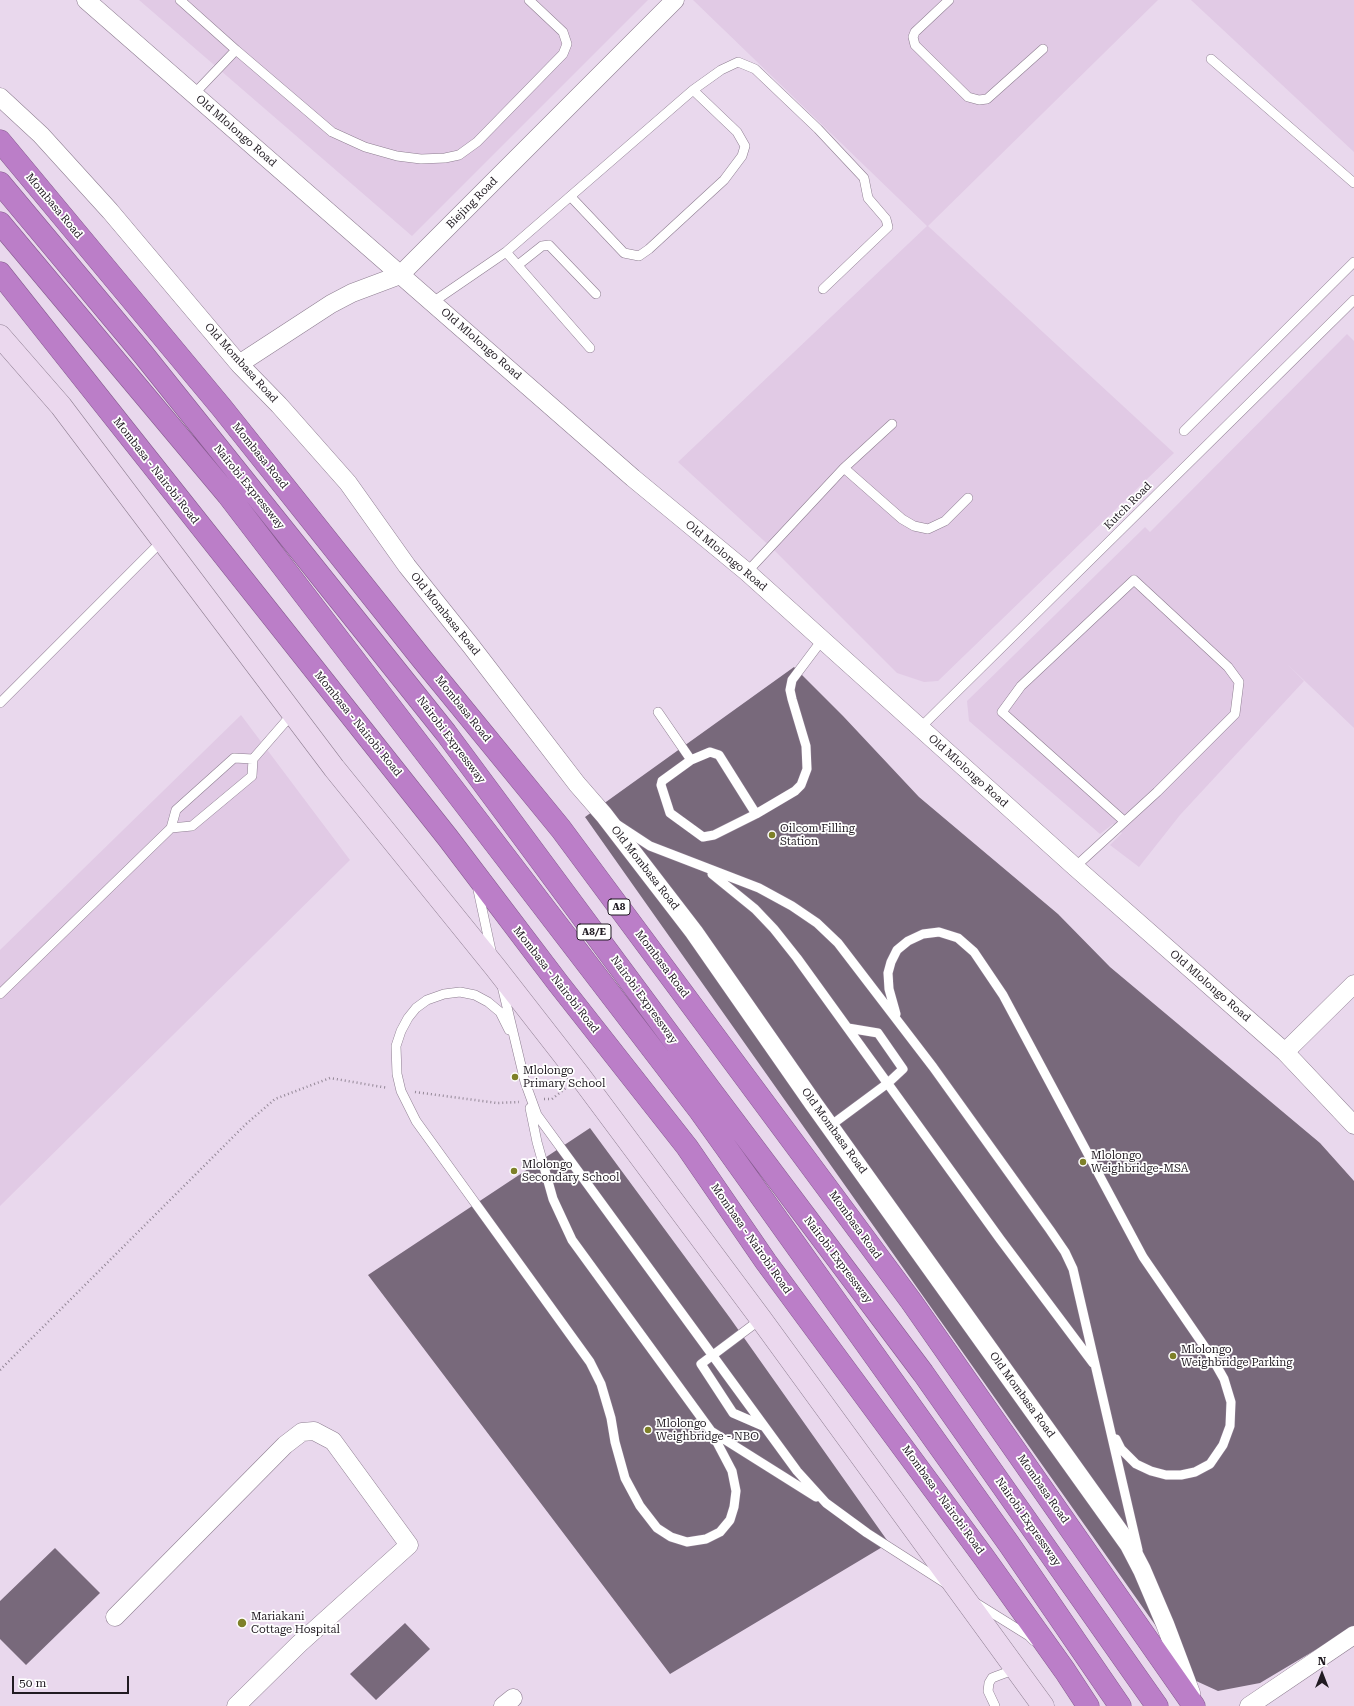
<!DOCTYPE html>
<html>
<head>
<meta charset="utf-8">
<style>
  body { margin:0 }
  #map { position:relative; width:1354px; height:1706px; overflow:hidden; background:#e9d8ed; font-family:"Roboto Serif",serif }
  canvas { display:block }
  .north { position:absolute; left:1302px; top:1654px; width:40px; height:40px; -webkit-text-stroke:3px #fff; paint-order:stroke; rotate:0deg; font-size:11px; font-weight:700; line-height:16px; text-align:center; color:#211b22 }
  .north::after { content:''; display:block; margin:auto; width:14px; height:18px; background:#211b22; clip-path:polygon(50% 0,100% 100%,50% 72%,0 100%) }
  .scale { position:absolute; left:12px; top:1676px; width:117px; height:18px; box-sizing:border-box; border:2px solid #211b22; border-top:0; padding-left:5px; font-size:12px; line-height:14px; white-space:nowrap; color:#211b22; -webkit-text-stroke:3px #fff; paint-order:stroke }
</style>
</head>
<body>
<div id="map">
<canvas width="1354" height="1706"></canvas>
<div class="north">N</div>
<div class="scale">50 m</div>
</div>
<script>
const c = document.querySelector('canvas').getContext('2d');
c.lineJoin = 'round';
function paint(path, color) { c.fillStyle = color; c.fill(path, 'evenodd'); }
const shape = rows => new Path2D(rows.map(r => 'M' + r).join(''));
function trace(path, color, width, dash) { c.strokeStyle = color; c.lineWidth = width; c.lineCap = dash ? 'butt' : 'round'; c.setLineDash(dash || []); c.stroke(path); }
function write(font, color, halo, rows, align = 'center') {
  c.font = font + ' "Roboto Serif",serif'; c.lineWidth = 3.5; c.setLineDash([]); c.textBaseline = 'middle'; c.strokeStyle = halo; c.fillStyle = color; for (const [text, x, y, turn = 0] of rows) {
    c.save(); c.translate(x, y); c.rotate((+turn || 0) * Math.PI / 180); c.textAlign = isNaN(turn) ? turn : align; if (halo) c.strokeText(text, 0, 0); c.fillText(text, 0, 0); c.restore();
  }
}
const built = shape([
  [139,0,648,0,412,236],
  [693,0,1158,0,928,226,1174,453,938,681,924,682,897,673,774,550,678,462,927,226],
  [1191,0,1354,0,1354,152],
  [1347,334,1354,341,1354,728,1287,664,1304,681,1180,815,1139,867,1110,845,1122,833,1113,824,1100,834,969,721,967,701,1145,527,1150,532],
  [241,715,350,860,0,1206,0,950]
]);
const building = shape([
  [794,667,843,716,919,797,1058,914,1110,967,1320,1143,1354,1181,1354,1627,1260,1683,1218,1691,1194,1680,585,817],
  [590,1128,730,1318,889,1543,670,1674,368,1275],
  [55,1548,100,1593,26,1665,0,1639,0,1601],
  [405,1623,430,1649,376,1700,350,1674]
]);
const path = shape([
  [415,1092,497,1103,519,1102],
  [544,1099,552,1099,567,1087],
  [0,1370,246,1124,275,1099,330,1078,388,1088]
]);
const lane = shape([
  [180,0,236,50],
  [949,0,915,32,913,37,915,45,968,97,979,100,987,99,1043,49],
  [1211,59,1354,183],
  [194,94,236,50,332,132,365,147,397,156,421,159,445,158,459,155,477,142,563,54,567,44,563,32,529,0],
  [571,197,624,253,639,256,649,249,724,180,742,156,745,146,737,132,693,90],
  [506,252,590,348],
  [518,265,542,246,549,245,596,294],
  [433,302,506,252,693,90,721,70,738,62,755,69,818,129,864,178,868,198,886,219,888,227,823,289],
  [1184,431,1354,262],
  [844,468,902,519,914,526,928,529,945,521,968,498],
  [747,572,844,468,892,424],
  [0,703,162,541],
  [658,712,691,760,662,781,661,785,670,813,703,837,714,835,756,814,795,791,801,785,807,769,806,746,792,699,790,690,792,680,822,640],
  [920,728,1354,300],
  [691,760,710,752,719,755,756,814],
  [618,825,650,846,759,888,792,906,817,923,838,943,933,1067,1050,1230,1065,1252,1073,1269,1138,1550],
  [171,828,192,826,252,776,253,759,293,713],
  [1075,867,1157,792,1235,714,1239,682,1228,667,1134,580,1021,686,1002,712,1124,821],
  [712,874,755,909,774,929,797,958,1000,1239,1093,1363],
  [478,890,492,955],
  [502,986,525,1082,537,1115,797,1471,826,1503,867,1533,945,1583],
  [0,994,171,828,176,810,234,758,253,759],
  [896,1014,889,989,888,973,891,962,897,950,908,941,923,934,939,932,958,938,974,952,1003,995,1143,1257,1211,1356,1224,1379,1231,1402,1230,1426,1223,1445,1210,1464,1195,1472,1181,1475,1166,1475,1151,1471,1136,1464,1121,1449,1116,1439],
  [509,1030,500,1012,488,1002,475,995,460,992,444,994,427,1000,416,1008,408,1018,401,1031,396,1046,397,1074,401,1091,416,1121,590,1362,601,1384,611,1418,615,1442,625,1478,640,1506,657,1528,671,1537,687,1542,706,1539,720,1532,730,1520,734,1507,736,1491,732,1471,711,1431],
  [530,1108,537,1142,553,1199,572,1240,711,1431,816,1497],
  [830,1126,888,1083,903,1069,878,1033,848,1028],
  [761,1319,701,1364,733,1413,763,1426],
  [976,1603,1029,1636,1034,1641],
  [995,1706,988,1691,989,1683,992,1678,997,1676,1016,1669]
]);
const street = shape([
  [86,0,633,478,747,572,1075,867,1285,1052,1354,1125],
  [0,97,41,135,110,211,239,364,279,405,348,483,407,566,471,646,577,784,604,815,694,932,813,1103,1129,1545,1142,1570,1165,1624,1191,1693],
  [239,364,331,304,352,293,400,275,675,0],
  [1285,1052,1354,984],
  [115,1617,285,1445,302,1432,314,1431,333,1441,409,1545,299,1644,236,1706],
  [503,1706,513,1698],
  [1249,1706,1354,1635]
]);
const secondary = shape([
  [0,336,61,406,334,768,495,967,580,1076,761,1319,1043,1706]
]);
const highway = shape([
  [0,141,222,408,422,659,561,829,911,1301,1194,1706],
  [0,183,143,354,446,733,709,1088,923,1373,1157,1706],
  [0,223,228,495,700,1111,1009,1544,1120,1706],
  [0,273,448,838,558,983,687,1147,766,1262,983,1556,1065,1671,1088,1706]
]);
const markers = [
  [772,835,4,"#7e8029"],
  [515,1077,4,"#7e8029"],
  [1083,1162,4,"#7e8029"],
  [514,1171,4,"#7e8029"],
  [1173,1356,4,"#7e8029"],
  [648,1430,4,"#7e8029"],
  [242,1623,5,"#7e8029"]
];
const shields = [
  [619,907,22],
  [594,932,34]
];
const shieldNames = [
  ["A8",619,907],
  ["A8/E",594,932]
];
const streetNames = [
  ["Old Mlolongo Road",236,131,41],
  ["Biejing Road",472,203,-45],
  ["Mombasa Road",54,206,50],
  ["Old Mlolongo Road",481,344,41],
  ["Old Mombasa Road",241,363,48],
  ["Mombasa Road",260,456,51],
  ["Mombasa - Nairobi Road",156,471,52],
  ["Nairobi Expressway",249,487,51],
  ["Kutch Road",1128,506,-45],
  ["Old Mlolongo Road",726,556,40],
  ["Old Mombasa Road",445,614,51],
  ["Mombasa Road",463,709,51],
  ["Mombasa - Nairobi Road",358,724,51],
  ["Nairobi Expressway",451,740,53],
  ["Old Mlolongo Road",968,771,42],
  ["Old Mombasa Road",645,868,52],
  ["Mombasa Road",662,964,53],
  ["Mombasa - Nairobi Road",556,980,52],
  ["Old Mlolongo Road",1210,986,41],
  ["Nairobi Expressway",644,1000,54],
  ["Old Mombasa Road",834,1131,54],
  ["Mombasa Road",855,1225,54],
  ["Mombasa - Nairobi Road",751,1239,55],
  ["Nairobi Expressway",838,1260,53],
  ["Old Mombasa Road",1022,1395,54],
  ["Mombasa Road",1043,1489,55],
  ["Mombasa - Nairobi Road",943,1500,54],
  ["Nairobi Expressway",1028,1522,55]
];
const poiNames = [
  ["Oilcom Filling",780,829],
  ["Station",780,842],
  ["Mlolongo",523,1071],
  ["Primary School",523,1084],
  ["Mlolongo",1091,1156],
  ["Weighbridge-MSA",1091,1169],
  ["Mlolongo",522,1165],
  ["Secondary School",522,1178],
  ["Mlolongo",1181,1350],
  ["Weighbridge Parking",1181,1363],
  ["Mlolongo",656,1424],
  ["Weighbridge - NBO",656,1437],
  ["Mariakani",251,1617],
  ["Cottage Hospital",251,1630]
];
paint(built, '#e1cae5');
paint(building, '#78697b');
trace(lane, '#8e7e91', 10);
trace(street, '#8e7e91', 19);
trace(secondary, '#8e7e91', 23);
trace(highway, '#855b8e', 23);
trace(path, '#938796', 2.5, [1, 3]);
trace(lane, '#fff', 9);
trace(street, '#fff', 18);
trace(secondary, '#ebd8ee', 22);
trace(highway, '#bb7ec8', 22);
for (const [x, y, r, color] of markers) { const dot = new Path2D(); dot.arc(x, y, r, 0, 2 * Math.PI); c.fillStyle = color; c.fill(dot); trace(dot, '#fff', 1.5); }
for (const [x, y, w] of shields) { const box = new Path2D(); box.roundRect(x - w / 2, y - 8, w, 16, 3); c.fillStyle = '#fff'; c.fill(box); trace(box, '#211b22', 1); }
write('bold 10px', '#211b22', null, shieldNames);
write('11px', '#211b22', '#fff', streetNames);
write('11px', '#211b22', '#fff', poiNames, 'left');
</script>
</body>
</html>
